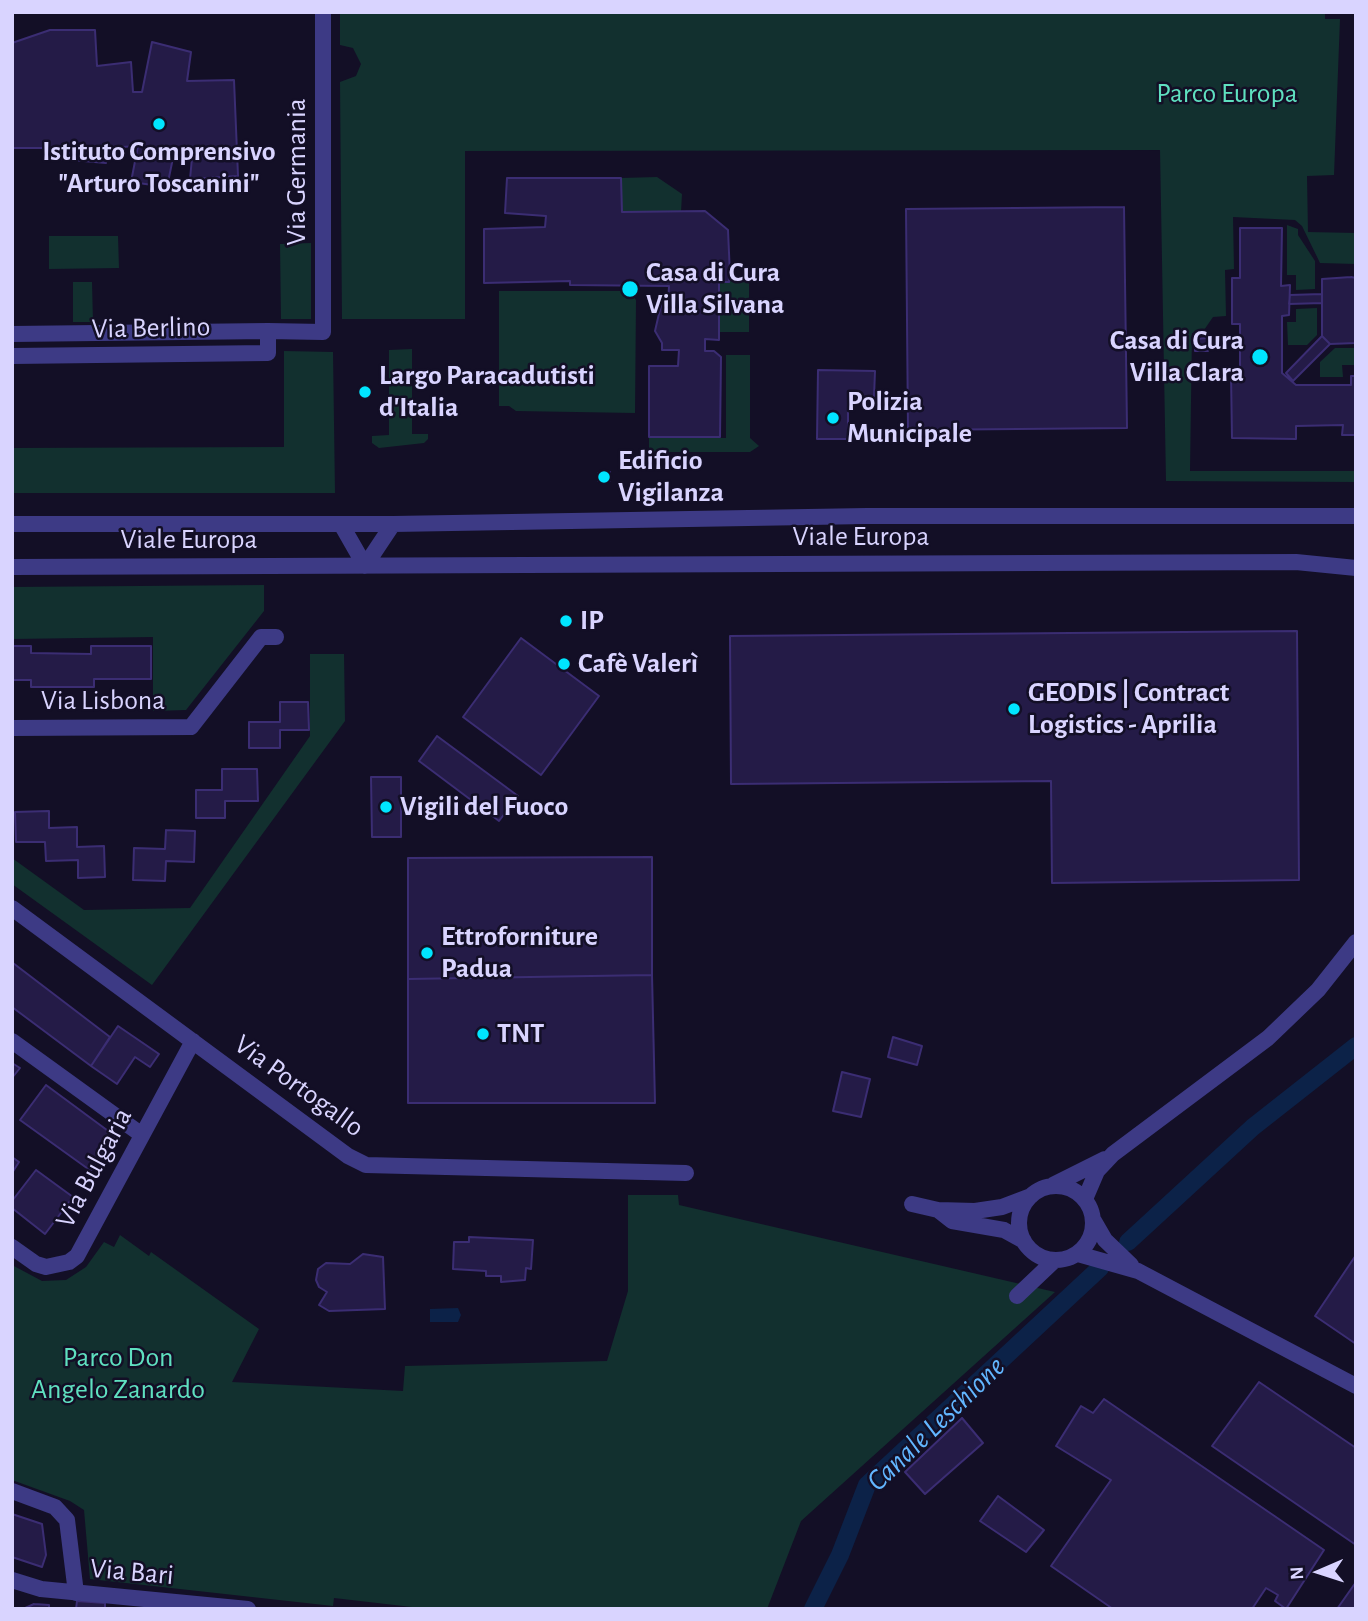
<!DOCTYPE html>
<html>
<head>
<meta charset="utf-8">
<style>
  body { margin:0 }
  #map { position:relative; width:1368px; height:1621px; overflow:hidden; background:#130f26; font-family:"Alegreya Sans",sans-serif }
  canvas { display:block }
  .frame { position:absolute; inset:0; border:14px solid #d9d4ff; pointer-events:none }
  .north { position:absolute; left:1284px; top:1537px; width:70px; height:70px; -webkit-text-stroke:5px #130f26; paint-order:stroke; rotate:267deg; font-size:19px; font-weight:700; line-height:28px; text-align:center; color:#d9d4ff }
  .north::after { content:''; display:block; margin:auto; width:24px; height:32px; background:#d9d4ff; clip-path:polygon(50% 0,100% 100%,50% 72%,0 100%) }
</style>
</head>
<body>
<div id="map">
<canvas width="1368" height="1621"></canvas>
<div class="frame"></div>
<div class="north">N</div>
</div>
<script>
const c = document.querySelector('canvas').getContext('2d');
c.lineJoin = 'round';
function paint(path, color) { c.fillStyle = color; c.fill(path, 'evenodd'); }
const shape = rows => new Path2D(rows.map(r => 'M' + r).join(''));
function trace(path, color, width, dash) { c.strokeStyle = color; c.lineWidth = width; c.lineCap = dash ? 'butt' : 'round'; c.setLineDash(dash || []); c.stroke(path); }
function write(font, color, halo, rows, align = 'center') {
  c.font = font + ' "Alegreya Sans",sans-serif'; c.lineWidth = 5; c.setLineDash([]); c.textBaseline = 'middle'; c.strokeStyle = halo; c.fillStyle = color; for (const [text, x, y, turn = 0] of rows) {
    c.save(); c.translate(x, y); c.rotate((+turn || 0) * Math.PI / 180); c.textAlign = isNaN(turn) ? turn : align; if (halo) c.strokeText(text, 0, 0); c.fillText(text, 0, 0); c.restore();
  }
}
const green = shape([
  [340,12,1325,12,1325,19,1340,19,1334,175,1307,176,1308,232,1356,233,1356,264,1320,263,1302,226,1295,220,1233,217,1234,269,1225,270,1226,316,1213,317,1202,333,1192,333,1190,471,1356,471,1356,482,1166,481,1160,150,465,151,465,319,342,319,340,82,356,76,361,64,353,48,340,45],
  [657,177,682,194,681,212,622,212,621,178],
  [1287,225,1298,229,1298,235,1315,261,1315,289,1296,290,1296,275,1287,275],
  [49,236,118,236,119,268,49,269],
  [311,243,311,319,281,319,280,244],
  [749,277,749,332,719,332,719,282],
  [73,282,92,282,93,322,73,322],
  [499,291,629,291,636,300,635,413,516,411,509,406,499,406],
  [1317,308,1317,335,1307,345,1288,345,1287,322,1296,322,1296,309],
  [1335,348,1355,348,1356,365,1342,365,1343,377,1320,377,1320,362],
  [412,349,412,434,428,434,428,439,424,443,379,448,372,443,372,436,389,435,389,350],
  [284,351,333,352,335,493,12,493,12,448,284,447],
  [726,355,750,355,750,438,759,446,750,452,649,452,649,438,726,438],
  [264,585,264,611,186,710,153,711,153,637,12,639,12,587],
  [310,654,344,654,345,721,152,985,12,884,12,858,84,910,190,908,310,736],
  [628,1195,678,1195,679,1205,1055,1292,801,1521,767,1609,429,1609,334,1598,333,1606,90,1579,84,1510,70,1501,12,1480,12,1265,42,1281,66,1280,86,1267,104,1242,114,1247,120,1235,149,1256,151,1252,259,1329,232,1382,403,1391,405,1366,607,1361,628,1291]
]);
const water = shape([
  [458,1308,461,1315,458,1322,430,1322,430,1309]
]);
const canal = shape([
  [1128,1242,1253,1127,1356,1046],
  [813,1609,840,1555,867,1485,1100,1268]
]);
const building = shape([
  [50,30,95,30,97,66,131,62,133,92,142,92,152,42,191,52,187,81,234,80,238,176,190,179,192,158,173,158,167,187,131,182,138,146,106,148,106,163,49,158,52,148,12,148,12,43,50,30],
  [507,178,621,178,622,212,705,211,728,230,730,275,729,282,719,282,719,340,705,339,705,351,714,351,721,357,720,437,649,437,649,366,678,366,679,350,662,350,662,343,655,331,661,305,668,305,669,286,570,285,570,281,484,283,484,229,545,227,546,216,505,213,507,178],
  [1124,207,1127,428,908,430,906,209,1124,207],
  [1240,228,1282,228,1281,286,1290,285,1289,315,1282,316,1282,373,1296,385,1351,385,1351,376,1356,376,1356,435,1342,435,1343,425,1296,426,1296,439,1232,438,1231,374,1240,373,1240,324,1232,324,1232,278,1240,278,1240,228],
  [1351,277,1356,278,1356,343,1330,344,1322,336,1322,279,1351,277],
  [1322,294,1322,303,1289,304,1290,295,1322,294],
  [1322,336,1330,344,1293,381,1286,373,1322,336],
  [1208,338,1208,351,1195,351,1195,339,1208,338],
  [818,370,875,371,874,397,848,397,848,439,817,439,818,370],
  [610,472,610,481,598,481,598,473,610,472],
  [1297,631,1299,880,1052,883,1051,781,731,784,730,636,1297,631],
  [521,638,599,696,541,775,463,717,521,638],
  [12,646,31,646,31,653,91,654,91,646,151,646,151,679,94,679,94,687,31,687,31,680,12,680,12,646],
  [280,702,308,702,309,730,280,730,280,748,249,748,249,722,280,722,280,702],
  [437,736,518,796,499,821,419,761,437,736],
  [222,769,257,769,258,801,225,801,225,818,196,818,196,790,222,790,222,769],
  [371,777,401,777,401,837,372,837,371,777],
  [49,811,49,828,77,827,77,847,104,846,105,877,78,878,78,860,46,861,45,842,16,842,15,812,49,811],
  [166,830,195,831,194,862,166,861,165,881,133,880,134,848,165,849,166,830],
  [652,857,652,975,408,979,408,858,652,857],
  [13,963,110,1037,91,1066,12,1007,13,963],
  [652,975,655,1103,408,1103,408,979,652,975],
  [118,1026,159,1054,150,1067,135,1057,117,1084,91,1066,118,1026],
  [893,1037,922,1046,917,1065,888,1057,893,1037],
  [12,1063,20,1068,12,1078,12,1063],
  [842,1072,870,1079,861,1117,833,1111,842,1072],
  [46,1085,115,1136,91,1171,20,1120,46,1085],
  [12,1157,19,1162,12,1173,12,1157],
  [36,1170,73,1197,45,1234,12,1208,12,1201,36,1170],
  [469,1237,533,1240,531,1269,526,1268,525,1280,501,1282,501,1276,486,1276,486,1271,453,1269,454,1242,469,1242,469,1237],
  [363,1254,383,1257,385,1309,329,1311,319,1305,327,1292,319,1287,316,1280,318,1269,326,1263,350,1264,363,1254],
  [1356,1255,1356,1344,1315,1316,1356,1255],
  [1259,1382,1356,1448,1356,1545,1212,1446,1259,1382],
  [1104,1399,1324,1550,1286,1609,1275,1601,1278,1595,1266,1588,1252,1609,1113,1609,1051,1566,1111,1480,1056,1446,1081,1406,1093,1413,1104,1399],
  [962,1418,983,1443,925,1494,905,1472,962,1418],
  [998,1496,1044,1530,1026,1552,980,1521,998,1496],
  [12,1514,42,1524,46,1555,42,1567,12,1557,12,1514],
  [1356,1582,1356,1609,1337,1609,1356,1582],
  [77,1601,105,1603,105,1609,76,1609,77,1601],
  [34,1604,49,1605,49,1609,23,1609,34,1604]
]);
const minor = shape([
  [268,331,323,332,323,12],
  [12,334,268,331,268,353,12,356],
  [12,524,393,524,867,516,1356,516],
  [341,524,365,566,393,524],
  [12,567,1296,562,1356,568],
  [12,728,191,727,261,637,276,637],
  [12,908,348,1156,366,1165,686,1173],
  [12,1041,142,1135],
  [1053,1185,1105,1159],
  '1019 1223a37 37 0 1 1 74 0a37 37 0 1 1-74 0Z',
  [1085,1199,1097,1171,1113,1154,1268,1038,1318,990,1356,942],
  [912,1204,938,1210,975,1211,1002,1207,1031,1196],
  [938,1210,952,1221,1004,1230,1024,1241],
  [1094,1221,1105,1240,1131,1265],
  [12,1247,36,1264,46,1267,69,1262,77,1256,193,1041],
  [1078,1254,1138,1271,1356,1386],
  [1017,1296,1055,1260],
  [12,1491,55,1507,67,1520,76,1593],
  [12,1580,41,1589,248,1609]
]);
const markers = [
  [159,124,7,"#00e5ff"],
  [630,289,9,"#00e5ff"],
  [1260,357,9,"#00e5ff"],
  [365,392,7,"#00e5ff"],
  [833,418,7,"#00e5ff"],
  [604,477,7,"#00e5ff"],
  [566,621,7,"#00e5ff"],
  [564,664,7,"#00e5ff"],
  [1014,709,7,"#00e5ff"],
  [386,807,7,"#00e5ff"],
  [427,953,7,"#00e5ff"],
  [483,1034,7,"#00e5ff"]
];
const parkNames = [
  ["Parco Europa",1227,94],
  ["Parco Don",118,1358],
  ["Angelo Zanardo",118,1390]
];
const poiNames = [
  ["Istituto Comprensivo",159,152,"center"],
  ["\"Arturo Toscanini\"",159,184,"center"],
  ["Casa di Cura",646,273],
  ["Villa Silvana",646,305],
  ["Casa di Cura",1244,341,"right"],
  ["Villa Clara",1244,373,"right"],
  ["Largo Paracadutisti",379,376],
  ["d'Italia",379,408],
  ["Polizia",847,402],
  ["Municipale",847,434],
  ["Edificio",618,461],
  ["Vigilanza",618,493],
  ["IP",580,621],
  ["Cafè Valerì",578,664],
  ["GEODIS | Contract",1028,693],
  ["Logistics - Aprilia",1028,725],
  ["Vigili del Fuoco",400,807],
  ["Ettroforniture",441,937],
  ["Padua",441,969],
  ["TNT",497,1034]
];
const streetNames = [
  ["Via Germania",297,172,-90],
  ["Via Berlino",151,328,-1],
  ["Viale Europa",861,537],
  ["Viale Europa",189,540],
  ["Via Lisbona",103,701],
  ["Via Portogallo",299,1086,36],
  ["Via Bulgaria",94,1168,-62],
  ["Via Bari",132,1572,5]
];
const waterNames = [
  ["Canale Leschione",936,1424,-44]
];
paint(green, '#12302f');
paint(water, '#0c2248');
trace(canal, '#0c2248', 18);
paint(building, '#241b47');
trace(building, '#3b2d73', 2);
trace(minor, '#3d3a85', 16);
for (const [x, y, r, color] of markers) { const dot = new Path2D(); dot.arc(x, y, r, 0, 2 * Math.PI); c.fillStyle = color; c.fill(dot); trace(dot, '#130f26', 2.5); }
write('28px', '#5fe0c0', '#130f26', parkNames);
write('bold 28px', '#d9d4ff', '#130f26', poiNames, 'left');
write('28px', '#d9d4ff', '#130f26', streetNames);
write('italic 30px', '#62b6ff', '#130f26', waterNames);
</script>
</body>
</html>
